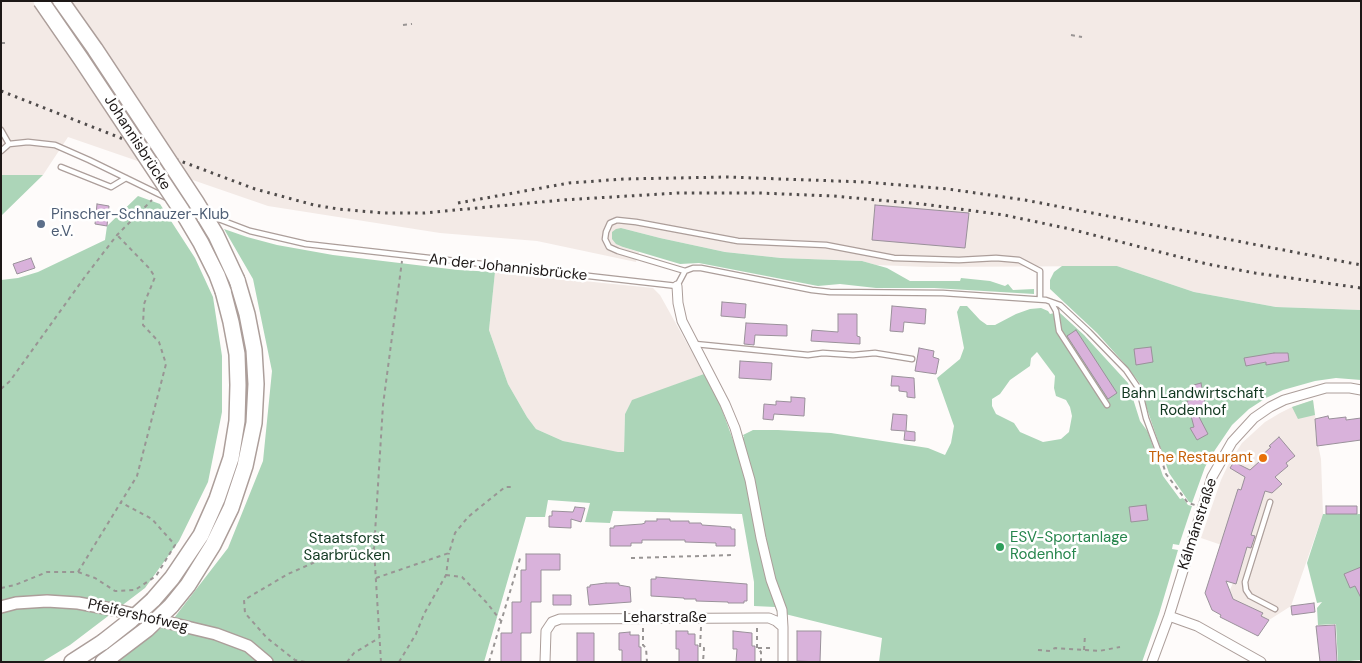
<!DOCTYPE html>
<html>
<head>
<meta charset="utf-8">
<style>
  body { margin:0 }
  #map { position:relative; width:1362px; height:663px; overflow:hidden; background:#fefbfa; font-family:"DM Sans",sans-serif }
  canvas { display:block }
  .frame { position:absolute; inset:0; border:2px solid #1d1817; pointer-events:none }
</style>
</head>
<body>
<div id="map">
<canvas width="1362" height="663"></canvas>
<div class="frame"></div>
</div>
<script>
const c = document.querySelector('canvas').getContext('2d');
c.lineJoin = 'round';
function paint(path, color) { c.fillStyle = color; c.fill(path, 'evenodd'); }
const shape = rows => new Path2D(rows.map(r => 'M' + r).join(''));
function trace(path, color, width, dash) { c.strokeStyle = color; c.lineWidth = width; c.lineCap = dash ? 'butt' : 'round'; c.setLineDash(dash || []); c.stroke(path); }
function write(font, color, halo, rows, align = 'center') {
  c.font = font + ' "DM Sans",sans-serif'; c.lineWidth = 5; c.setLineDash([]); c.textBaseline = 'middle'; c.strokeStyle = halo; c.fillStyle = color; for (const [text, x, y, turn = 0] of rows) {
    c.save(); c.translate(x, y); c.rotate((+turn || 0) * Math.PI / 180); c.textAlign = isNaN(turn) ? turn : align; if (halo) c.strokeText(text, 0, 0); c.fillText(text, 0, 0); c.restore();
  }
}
const built = shape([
  [1,1,1361,1,1361,310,1276,307,1194,292,1117,266,927,267,876,265,862,261,781,258,725,252,660,238,621,228,623,247,639,252,636,262,537,241,440,233,268,206,68,137,43,175,1,175],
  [495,272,653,288,660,295,704,374,632,401,625,414,624,453,595,449,563,441,536,429,527,417,508,384,489,330],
  [1313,400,1317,429,1315,430,1321,459,1323,514,1291,606,1269,620,1261,616,1262,613,1233,599,1230,590,1245,553,1201,538,1221,480,1229,463,1242,443,1265,422,1280,413,1292,407]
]);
const green = shape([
  [1,175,43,175,1,216],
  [138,196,160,204,195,258,213,297,222,356,222,412,208,482,179,541,145,588,70,645,42,662,1,662,1,280,18,278,38,272,105,240,107,226],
  [621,228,660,238,725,252,781,258,862,261,887,268,910,281,960,281,961,278,990,281,1005,286,1008,284,1013,290,1034,289,1034,294,934,288,876,288,840,284,818,286,699,263,680,264,623,247,616,244,612,239,612,232,616,229],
  [224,229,247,237,277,245,333,255,458,270,495,272,489,330,508,384,527,417,536,429,563,441,618,452,624,452,625,414,632,400,704,374,720,404,733,440,744,437,743,435,753,430,778,430,831,433,928,448,945,455,951,443,954,426,937,378,960,359,964,348,957,312,960,306,967,306,980,320,987,325,995,325,1016,314,1030,309,1041,308,1048,311,1050,314,1059,312,1084,335,1128,383,1140,421,1148,432,1163,476,1180,499,1183,498,1188,505,1192,506,1179,545,1173,544,1172,549,1178,550,1159,614,1142,662,879,662,882,638,777,612,775,607,754,606,754,582,742,514,613,511,610,523,585,522,590,503,548,500,545,517,526,517,484,662,117,662,174,618,228,548,263,461,272,371,253,279],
  [1037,352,1055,376,1054,388,1056,396,1066,400,1070,407,1072,416,1069,432,1061,439,1043,442,1020,432,1014,423,996,414,992,406,992,399,1000,394,1010,380,1030,366,1031,358],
  [1062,266,1117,266,1194,292,1276,307,1361,310,1361,380,1336,378,1315,381,1283,390,1266,398,1249,409,1232,425,1215,450,1205,467,1192,503,1189,502,1169,473,1146,406,1142,386,1123,362,1097,333,1050,289,1050,280,1054,272],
  [1313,400,1315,415,1298,419,1292,407],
  [1323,514,1361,514,1361,660,1338,662,1336,624,1318,625,1317,608,1322,602,1317,603,1307,563]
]);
const building = shape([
  [97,204,109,206,107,226,95,224,97,204],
  [875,205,969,213,965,248,872,240,875,205],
  [31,258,35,268,17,274,13,264,31,258],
  [722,302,746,304,745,318,721,316,722,302],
  [892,306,926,309,925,324,904,322,903,332,890,331,892,306],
  [838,314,857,314,857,336,860,337,860,344,811,341,812,330,838,332,838,314],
  [746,323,787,325,787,336,755,335,754,345,744,344,746,323],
  [1076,330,1117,393,1108,399,1067,336,1076,330],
  [1151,347,1153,362,1136,365,1134,349,1151,347],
  [919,348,934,351,933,357,939,359,936,374,915,371,919,348],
  [1274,353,1288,353,1289,361,1266,365,1266,362,1246,366,1244,358,1274,353],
  [740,361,772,363,771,380,739,378,740,361],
  [892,376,914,378,915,398,907,397,907,392,899,391,899,386,891,386,892,376],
  [1201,383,1206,410,1197,413,1208,434,1197,440,1190,428,1194,427,1187,401,1193,400,1190,386,1201,383],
  [791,397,805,398,804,416,774,414,773,420,763,419,764,404,776,405,776,401,791,402,791,397],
  [893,414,907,415,906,431,915,432,915,441,904,440,905,431,891,430,893,414],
  [1328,416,1329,419,1346,417,1346,420,1361,418,1361,440,1317,446,1315,419,1328,416],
  [1279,437,1295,456,1286,463,1288,466,1275,477,1282,484,1272,493,1265,491,1251,535,1255,536,1251,548,1247,547,1236,584,1226,581,1233,599,1263,613,1261,616,1269,620,1258,636,1220,617,1221,615,1212,610,1205,593,1238,489,1241,490,1245,477,1230,468,1234,462,1250,470,1260,461,1258,459,1271,447,1269,446,1279,437],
  [1146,505,1148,520,1131,522,1129,507,1146,505],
  [1326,506,1357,506,1357,514,1326,514,1326,506],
  [575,507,585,508,581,522,571,519,571,528,549,527,549,516,552,516,552,511,573,512,575,507],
  [657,519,670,519,670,521,689,521,689,523,701,523,702,525,731,527,731,529,735,529,735,546,716,546,716,543,685,542,685,540,642,540,642,543,631,543,631,546,610,546,610,528,614,528,614,526,642,524,645,523,645,521,657,521,657,519],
  [526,554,560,554,560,570,541,570,541,602,531,602,531,633,521,633,521,662,501,662,501,633,512,633,512,602,521,602,521,570,526,570,526,554],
  [1361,567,1361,598,1355,586,1350,588,1344,574,1361,567],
  [656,577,747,584,747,601,744,601,744,603,728,603,728,602,696,601,696,599,684,599,684,598,651,596,651,579,656,579,656,577],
  [606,583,619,583,619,585,630,587,631,602,589,605,587,587,590,587,590,585,606,583],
  [553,595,571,595,571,605,553,605,553,595],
  [1314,603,1315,612,1292,615,1291,606,1314,603],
  [1335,625,1337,662,1320,662,1316,626,1335,625],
  [676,631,688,631,688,634,695,634,695,645,698,645,698,662,679,662,679,649,676,649,676,631],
  [733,631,752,633,752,646,755,646,755,662,736,662,737,649,733,649,733,631],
  [797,631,821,631,820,662,797,661,797,631],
  [630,632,630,635,639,635,639,647,641,647,641,662,622,662,622,650,619,650,619,633,630,632],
  [577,633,594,633,594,662,577,662,577,633]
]);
const path = shape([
  [403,25,412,24],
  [1071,35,1082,37],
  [1,43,5,43],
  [1,389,10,381,84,278,117,235,152,200],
  [1161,458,1166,474,1188,503,1195,505],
  [631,558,734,555],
  [78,572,137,476,166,364,159,342,143,325,144,304,155,277,149,268,117,235],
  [446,575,462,577,487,603,501,621],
  [376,578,449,553,455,533,468,517,505,487,512,487],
  [1,588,15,585,47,572,78,572,95,578,115,591,135,590,156,576,175,545,152,519,120,502],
  [701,627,700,648,704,648,703,662],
  [643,628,643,645,646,648,647,662],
  [757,628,757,648,761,652,761,662],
  [758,648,773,648],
  [1038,650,1050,651,1055,648,1099,651,1120,647],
  [1084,650,1085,635],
  [305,662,295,660,267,638,245,613,244,600,288,574,331,555,374,549],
  [347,662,354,653,379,638],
  [381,662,374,549,383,405,402,261],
  [399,662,416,634,424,614,446,575,449,553],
  [489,662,521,555]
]);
const service = shape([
  [1,130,9,144],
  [1,151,9,144,28,142,55,145,89,160,169,199],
  [61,167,111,187,126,178],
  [208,215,250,231,306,244,677,286,685,271,693,268,701,268,812,290,830,292,943,293,1046,300,1060,305,1089,332,1126,370,1139,389,1146,418,1159,453],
  [685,271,618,251,609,247,605,239,606,232,610,223,617,220,636,222,738,241,826,245,894,258,959,260,996,258,1019,260,1040,271,1040,299],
  [1051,302,1056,311,1059,331,1107,405],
  [695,344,808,355,823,353,853,355,875,353,912,359],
  [1270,502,1245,582,1246,590,1250,596,1275,609]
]);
const minor = shape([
  [677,286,678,303,682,321,725,404,735,428,750,480,761,538,771,580,782,610,783,627],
  [1169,616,1197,626,1261,662],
  [545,662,546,631,552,622,560,619,757,618,769,618,776,621,783,627,783,662],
  [1152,662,1169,616,1212,477,1232,442,1254,418,1270,407,1284,400,1326,388,1350,388,1361,390]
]);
const tertiary = shape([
  [1,607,16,603,47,601,78,603,116,610,216,634,248,646,267,662]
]);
const trunk = shape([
  [153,600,172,578,201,535,217,499,231,458,237,421,238,385,237,354,231,322,223,291],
  [171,606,188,585,213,545,231,508,245,466,254,423,256,384,254,350,247,314,237,280],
  [72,662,103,642],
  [103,662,114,654]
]);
const rail = shape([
  [1,91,159,153,255,189,314,205,338,209,383,213,424,213,562,200,678,193,759,193,833,196,922,204,1004,215,1070,229,1207,264,1255,273,1361,288],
  [458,203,569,183,624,179,727,177,864,182,948,189,1025,200,1361,265]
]);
const trunkBridge = shape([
  [41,1,81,59,182,211,201,243,217,275,223,291],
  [61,1,95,49,196,202,216,235,237,280],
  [103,642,131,620,153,600],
  [114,654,147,629,171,606]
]);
const markers = [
  [41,224,5,"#5c6f8a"],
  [1263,458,5,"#e8710a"],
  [1000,547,5,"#2e9e5b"]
];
const streetNames = [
  ["Johannisbrücke",137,143,57],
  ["An der Johannisbrücke",508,268,6],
  ["Kálmánstraße",1198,524,-72],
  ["Pfeifershofweg",138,616,13],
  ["Leharstraße",665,618]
];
const serviceNames = [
  ["Pinscher-Schnauzer-Klub",51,215],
  ["e.V.",51,232]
];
const parkNames = [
  ["Bahn Landwirtschaft",1193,394],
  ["Rodenhof",1193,411],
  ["Staatsforst",347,539],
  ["Saarbrücken",347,556]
];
const foodNames = [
  ["The Restaurant",1253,458]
];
const leisureNames = [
  ["ESV-Sportanlage",1010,538],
  ["Rodenhof",1010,555]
];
paint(built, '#f3eae6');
paint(green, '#acd5b8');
paint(building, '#d9b2db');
trace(building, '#9a919a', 1);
trace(service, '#ac9e9a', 7);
trace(minor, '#ac9e9a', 11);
trace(tertiary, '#ac9e9a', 14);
trace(trunk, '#ac9e9a', 18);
trace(path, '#999594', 2, [4, 4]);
trace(service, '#fff', 4.5);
trace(minor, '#fff', 9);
trace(tertiary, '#fff', 11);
trace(trunk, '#fff', 15);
trace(rail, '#504c4b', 3, [2.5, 5]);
trace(trunkBridge, '#ac9e9a', 18, []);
trace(trunkBridge, '#fff', 15);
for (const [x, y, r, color] of markers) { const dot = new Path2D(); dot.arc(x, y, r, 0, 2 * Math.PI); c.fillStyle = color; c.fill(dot); trace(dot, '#fff', 2); }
write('15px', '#1d1817', '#fff', streetNames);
write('15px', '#4e5e75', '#fff', serviceNames, 'left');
write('15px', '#113820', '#fff', parkNames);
write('15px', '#c56008', '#fff', foodNames, 'right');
write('15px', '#27864d', '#fff', leisureNames, 'left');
</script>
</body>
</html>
